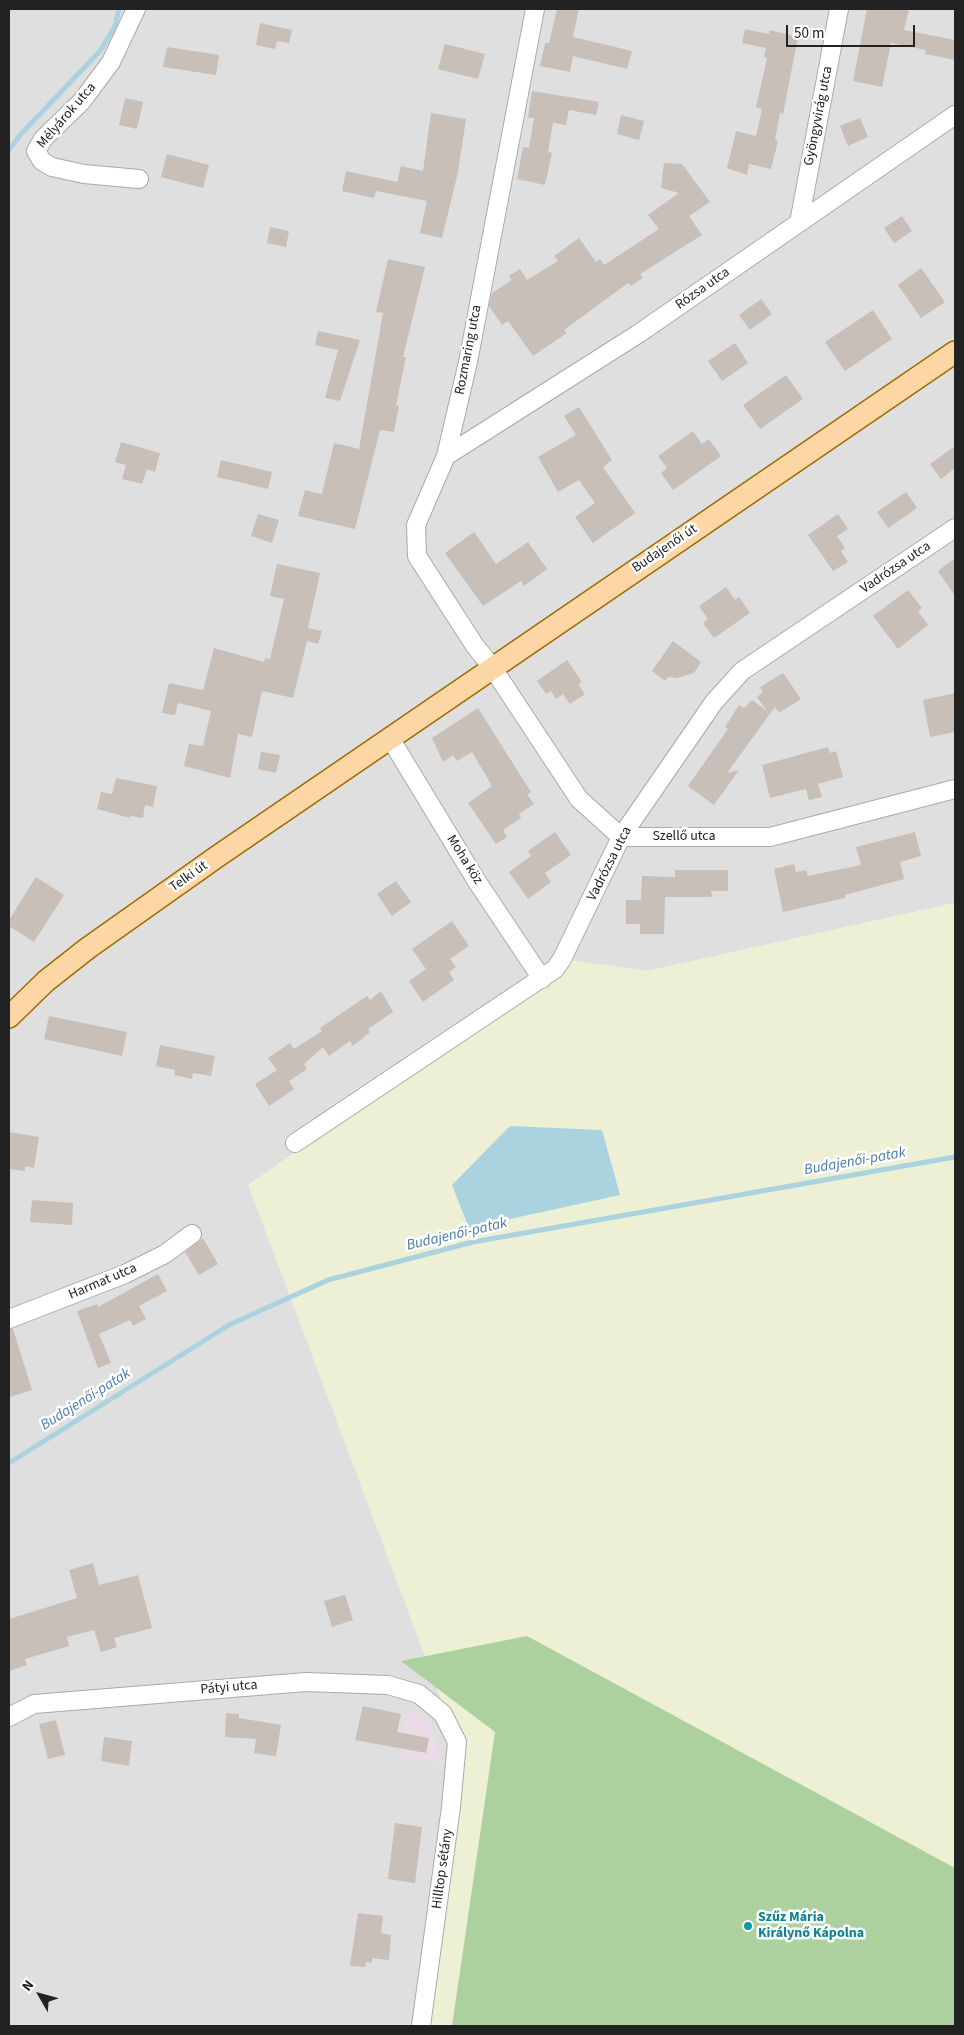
<!DOCTYPE html>
<html>
<head>
<meta charset="utf-8">
<style>
  body { margin:0 }
  #map { position:relative; width:964px; height:2035px; overflow:hidden; background:#f2efe9; font-family:"Source Sans 3",sans-serif }
  canvas { display:block }
  .frame { position:absolute; inset:0; border:10px solid #222; pointer-events:none }
  .north { position:absolute; left:15px; top:1970px; width:50px; height:50px; -webkit-text-stroke:4px #fff; paint-order:stroke; rotate:308deg; font-size:14px; font-weight:700; line-height:20px; text-align:center; color:#222 }
  .north::after { content:''; display:block; margin:auto; width:18px; height:22px; background:#222; clip-path:polygon(50% 0,100% 100%,50% 72%,0 100%) }
  .scale { position:absolute; left:786px; top:25px; width:129px; height:22px; box-sizing:border-box; border:2px solid #222; border-top:0; padding-left:6px; font-size:15px; line-height:18px; white-space:nowrap; color:#222; -webkit-text-stroke:4px #fff; paint-order:stroke }
</style>
</head>
<body>
<div id="map">
<canvas width="964" height="2035"></canvas>
<div class="frame"></div>
<div class="north">N</div>
<div class="scale">50 m</div>
</div>
<script>
const c = document.querySelector('canvas').getContext('2d');
c.lineJoin = 'round';
function paint(path, color) { c.fillStyle = color; c.fill(path, 'evenodd'); }
const shape = rows => new Path2D(rows.map(r => 'M' + r).join(''));
function trace(path, color, width, dash) { c.strokeStyle = color; c.lineWidth = width; c.lineCap = dash ? 'butt' : 'round'; c.setLineDash(dash || []); c.stroke(path); }
function write(font, color, halo, rows, align = 'center') {
  c.font = font + ' "Source Sans 3",sans-serif'; c.lineWidth = 5; c.setLineDash([]); c.textBaseline = 'middle'; c.strokeStyle = halo; c.fillStyle = color; for (const [text, x, y, turn = 0] of rows) {
    c.save(); c.translate(x, y); c.rotate((+turn || 0) * Math.PI / 180); c.textAlign = isNaN(turn) ? turn : align; if (halo) c.strokeText(text, 0, 0); c.fillText(text, 0, 0); c.restore();
  }
}
const residential = shape([
  [9,9,955,9,955,903,647,971,562,959,421,2026,9,2026]
]);
const industrial = shape([
  [408,1706,425,1721,431,1729,439,1754,438,1764,398,1756]
]);
const farmland = shape([
  [955,903,955,2026,421,2026,457,1742,248,1185,542,979,562,959,647,971]
]);
const forest = shape([
  [527,1636,955,1868,955,2026,452,2026,495,1732,401,1661]
]);
const water = shape([
  [510,1126,602,1130,620,1195,469,1228,452,1185]
]);
const stream = shape([
  [9,150,20,135,100,51,115,26,119,9],
  [9,1463,229,1325,328,1280,473,1242,955,1157]
]);
const building = shape([
  [557,9,579,9,573,37,632,51,627,69,573,56,570,72,540,66,545,43,549,43],
  [867,9,909,9,904,30,955,40,955,60,925,54,926,50,891,43,882,87,853,81],
  [260,23,292,30,289,43,277,41,275,49,256,45],
  [745,29,769,34,770,30,798,37,783,114,780,113,775,140,778,141,771,169,749,164,747,175,727,168,736,131,756,136,762,109,756,107,767,58,764,57,766,48,742,43],
  [445,44,485,54,478,79,438,69],
  [167,47,219,55,216,75,163,67],
  [532,91,599,102,596,115,569,110,566,125,553,123,548,152,552,153,545,185,517,179,523,147,529,148,534,118,528,118],
  [125,98,143,102,137,129,119,125],
  [431,113,466,119,458,172,442,238,420,233,427,201,376,191,374,198,342,191,346,171,397,182,401,166,423,171],
  [621,115,644,121,639,140,617,134],
  [860,118,868,137,848,146,840,126],
  [167,154,209,165,203,188,161,177],
  [664,163,682,164,710,202,689,216,702,235,640,274,643,278,631,286,628,283,564,330,567,333,533,356,508,321,502,325,489,306,492,293,512,280,509,276,520,269,527,280,558,261,554,256,579,238,596,262,600,259,604,265,659,229,648,215,679,193,661,188],
  [902,216,912,231,894,243,884,228],
  [270,227,289,231,286,247,267,243],
  [388,259,425,267,403,357,406,357,396,405,399,406,394,432,380,430,355,529,298,516,305,490,322,494,334,443,359,449,383,313,376,312],
  [921,268,945,302,921,318,898,285],
  [761,299,772,314,750,330,739,315],
  [873,310,892,339,845,371,825,342],
  [318,331,360,340,340,401,325,398,338,350,315,345],
  [735,343,748,363,722,381,708,361],
  [786,375,803,399,760,429,743,405],
  [579,407,612,460,603,467,635,513,593,543,575,517,595,503,579,480,558,492,538,457,576,435,564,416],
  [693,431,702,444,709,439,721,456,673,490,661,473,667,468,658,456],
  [121,442,160,453,155,472,147,469,142,484,122,479,126,465,115,462],
  [955,446,955,468,941,479,930,464],
  [221,460,272,472,268,489,217,477],
  [906,492,917,508,888,528,877,512],
  [258,514,279,520,272,543,251,536],
  [838,514,848,529,837,536,845,548,841,551,848,562,833,571,808,535],
  [474,532,496,564,528,542,547,569,524,586,521,581,483,606,445,553],
  [955,558,955,596,938,571],
  [277,564,320,573,308,628,322,631,318,644,307,641,293,698,262,691,252,737,238,734,230,778,184,766,189,744,203,746,211,711,178,703,175,715,162,713,169,683,203,690,214,648,264,662,265,658,270,659,284,599,270,596],
  [726,587,735,600,739,597,750,613,714,638,703,623,708,619,699,606],
  [908,590,922,608,918,611,928,625,898,649,873,616],
  [673,641,701,662,694,673,677,678,668,677,665,681,652,671],
  [567,660,582,682,578,684,585,694,570,704,563,694,556,699,551,691,546,694,537,681],
  [783,673,801,699,779,713,775,707,727,773,739,770,714,805,688,786,728,729,725,727,739,705,744,708,752,700,767,711,757,697,763,692,760,687],
  [955,693,955,732,930,737,923,700],
  [478,708,531,792,527,794,534,804,519,814,521,818,503,830,507,837,496,844,468,803,492,786,472,752,457,761,453,755,443,762,432,738],
  [828,747,830,753,836,751,843,777,818,784,822,797,809,800,806,789,770,798,762,765],
  [261,752,280,755,276,773,258,769],
  [116,778,157,786,153,807,145,805,143,818,130,816,130,818,97,809,101,792,112,794],
  [555,832,571,855,545,873,551,882,528,899,509,872,531,856,528,851],
  [915,832,921,856,900,862,904,879,845,895,845,898,783,912,774,869,794,864,796,872,806,870,808,876,861,865,856,847],
  [675,870,728,870,728,891,711,891,712,897,665,897,664,934,640,934,640,924,626,924,626,900,641,900,642,876,675,877],
  [36,877,64,895,34,942,9,926,9,920],
  [396,881,411,902,392,916,377,894],
  [452,921,469,946,450,959,456,967,449,972,454,980,423,1002,409,981,426,969,412,949],
  [381,991,393,1012,368,1029,370,1032,353,1046,350,1041,329,1056,323,1047,304,1064,307,1069,289,1081,294,1089,269,1106,255,1084,277,1070,268,1058,290,1043,294,1049,322,1031,320,1028,367,996,370,1000],
  [49,1016,127,1032,122,1056,44,1039],
  [160,1045,215,1056,211,1076,193,1073,192,1079,174,1075,175,1070,156,1066],
  [9,1132,39,1137,34,1168,25,1166,25,1171,9,1169],
  [32,1200,73,1203,72,1225,30,1222],
  [203,1238,218,1264,199,1275,185,1252],
  [158,1274,167,1291,139,1306,146,1319,133,1326,130,1320,99,1334,111,1363,98,1368,77,1311,97,1304,98,1307],
  [9,1329,13,1329,32,1390,9,1397],
  [93,1563,99,1585,138,1575,152,1628,114,1638,117,1647,101,1652,94,1630,67,1637,69,1646,25,1659,27,1665,9,1671,9,1619,77,1598,69,1570],
  [345,1595,353,1620,332,1627,324,1601],
  [363,1706,401,1714,397,1732,429,1738,426,1753,355,1740],
  [226,1713,239,1714,239,1718,281,1725,276,1756,254,1753,256,1739,225,1737],
  [56,1720,65,1755,48,1759,39,1724],
  [104,1737,132,1741,129,1766,101,1761],
  [395,1823,422,1827,415,1883,388,1879],
  [358,1913,383,1916,381,1933,391,1935,389,1960,372,1958,372,1963,366,1962,365,1967,350,1966]
]);
const minor = shape([
  [136,9,111,62,82,101,43,139,36,151,42,161,52,167,84,174,139,179],
  [535,9,468,362,446,456,416,525,417,556,475,646,492,667,579,799,621,837,770,837,955,789],
  [799,223,839,9],
  [446,456,638,334,955,115],
  [390,738,476,880,542,979],
  [295,1143,555,969,562,959,621,837,714,702,742,671,955,528],
  [9,1319,125,1274,165,1254,192,1234],
  [9,1717,34,1704,306,1682,388,1685,419,1694,443,1714,457,1742,451,1807,421,2026]
]);
const major = shape([
  [9,1017,46,981,88,948,218,856,955,352]
]);
const markers = [
  [748,1926,5,"#0f9aa8"]
];
const streetNames = [
  ["Mélyárok utca",67,116,-49],
  ["Gyöngyvirág utca",819,116,-79],
  ["Rózsa utca",703,289,-35],
  ["Rozmaring utca",469,350,-79],
  ["Budajenői út",665,549,-34],
  ["Vadrózsa utca",896,568,-34],
  ["Szellő utca",684,837],
  ["Moha köz",464,860,58],
  ["Vadrózsa utca",610,864,-63],
  ["Telki út",189,877,-35],
  ["Harmat utca",103,1282,-23],
  ["Pátyi utca",229,1688,-5],
  ["Hilltop sétány",443,1869,-82]
];
const cultureNames = [
  ["Szűz Mária",758,1918],
  ["Királynő Kápolna",758,1934]
];
const waterNames = [
  ["Budajenői-patak",855,1162,-10],
  ["Budajenői-patak",457,1235,-13],
  ["Budajenői-patak",86,1400,-32]
];
paint(residential, '#e0dfdf');
paint(industrial, '#ebdbe8');
paint(farmland, '#eef0d5');
paint(forest, '#add19e');
paint(water, '#aad3df');
trace(stream, '#aad3df', 5);
paint(building, '#c7bfb8');
trace(minor, '#a9a9a9', 20);
trace(major, '#a06b00', 24);
trace(minor, '#fff', 18);
trace(major, '#fcd6a4', 21);
for (const [x, y, r, color] of markers) { const dot = new Path2D(); dot.arc(x, y, r, 0, 2 * Math.PI); c.fillStyle = color; c.fill(dot); trace(dot, '#fff', 2); }
write('14px', '#222', '#fff', streetNames);
write('bold 14px', '#0d838f', '#fff', cultureNames, 'left');
write('italic 15px', '#4a7aab', '#fff', waterNames);
</script>
</body>
</html>
